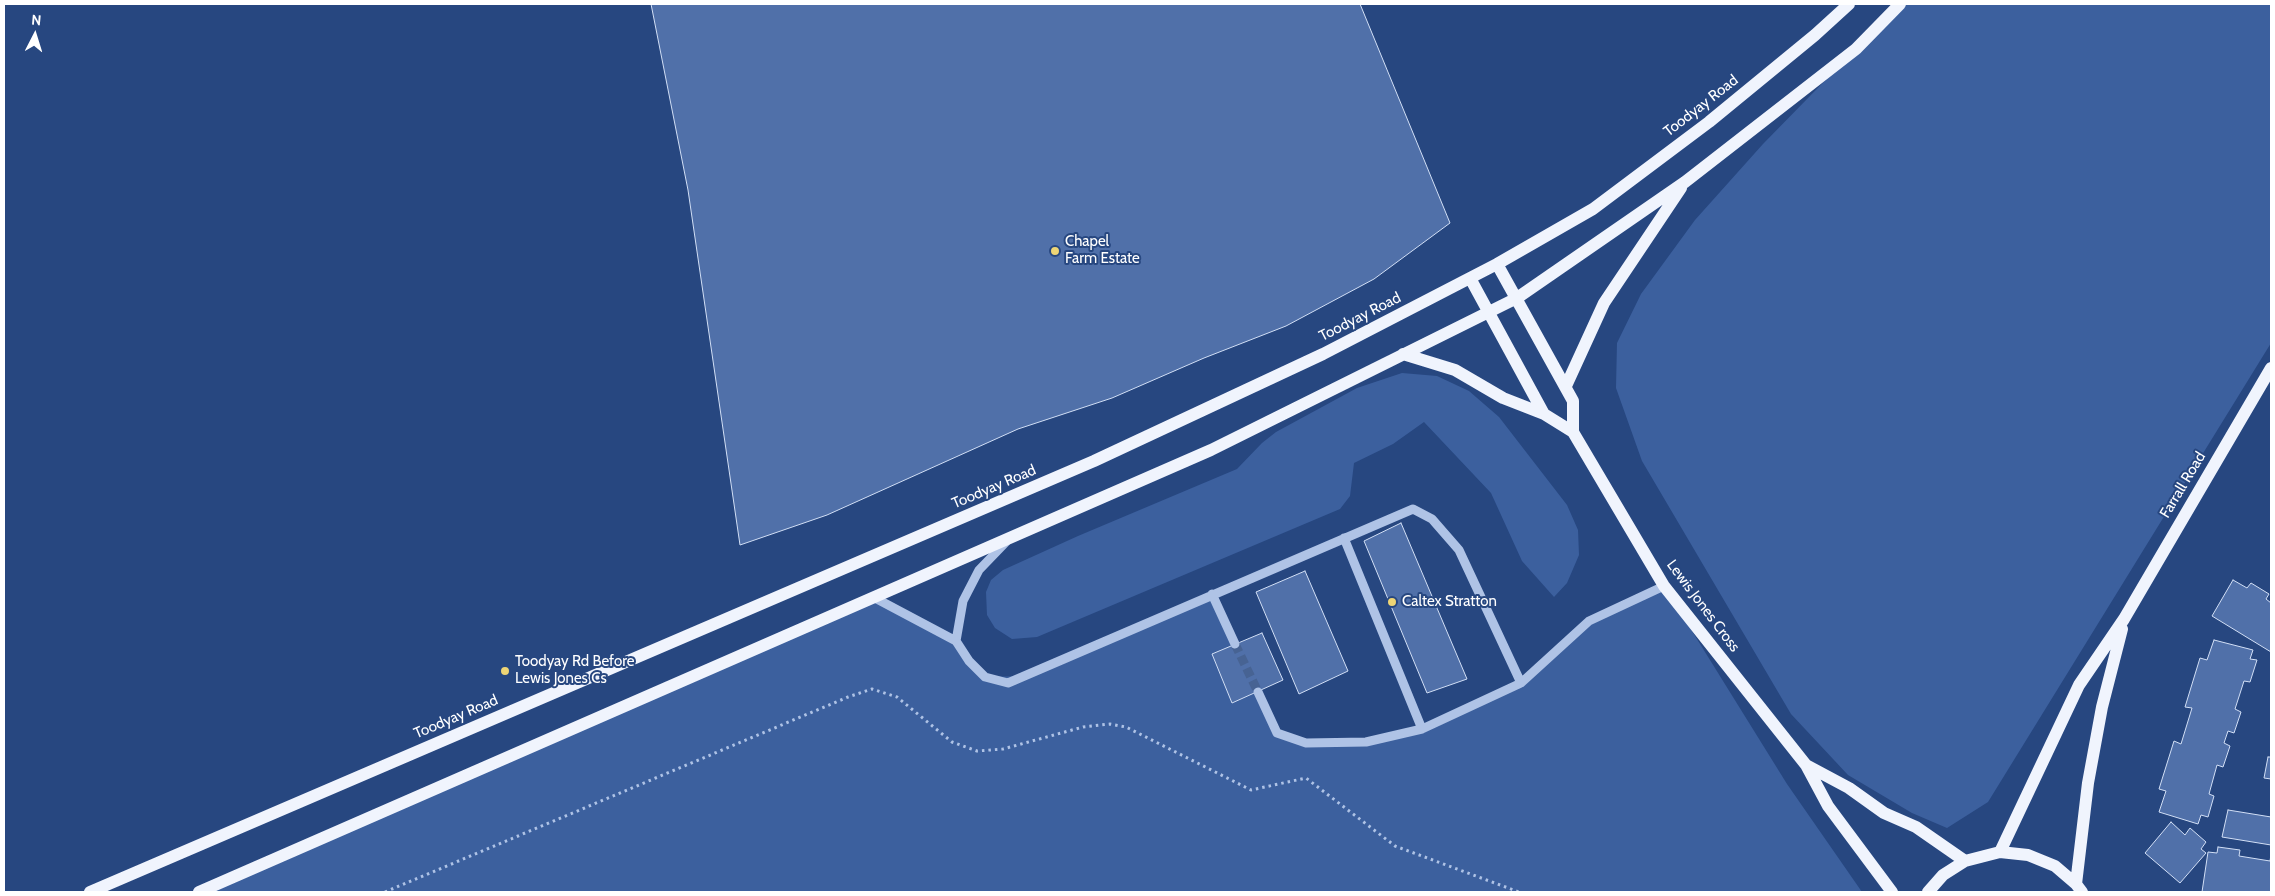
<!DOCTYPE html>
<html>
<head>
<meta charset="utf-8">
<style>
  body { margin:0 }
  #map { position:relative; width:2275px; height:896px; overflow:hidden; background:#274780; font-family:Cabin,sans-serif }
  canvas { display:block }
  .frame { position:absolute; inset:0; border:5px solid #fff; pointer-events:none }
  .north { position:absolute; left:10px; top:10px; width:50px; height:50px; -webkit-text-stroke:4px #274780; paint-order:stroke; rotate:5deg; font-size:14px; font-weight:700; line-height:20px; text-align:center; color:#fff }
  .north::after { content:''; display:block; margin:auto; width:18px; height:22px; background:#fff; clip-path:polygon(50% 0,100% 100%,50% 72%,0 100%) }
</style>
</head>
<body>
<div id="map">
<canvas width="2275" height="896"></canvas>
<div class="frame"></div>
<div class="north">N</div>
</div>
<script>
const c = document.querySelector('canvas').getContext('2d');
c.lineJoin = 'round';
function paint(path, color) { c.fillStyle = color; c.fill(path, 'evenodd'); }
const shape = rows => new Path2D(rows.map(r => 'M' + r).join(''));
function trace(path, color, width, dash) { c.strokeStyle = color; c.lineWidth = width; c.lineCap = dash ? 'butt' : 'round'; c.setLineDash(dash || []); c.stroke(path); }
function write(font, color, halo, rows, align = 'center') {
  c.font = font + ' Cabin,sans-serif'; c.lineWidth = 4; c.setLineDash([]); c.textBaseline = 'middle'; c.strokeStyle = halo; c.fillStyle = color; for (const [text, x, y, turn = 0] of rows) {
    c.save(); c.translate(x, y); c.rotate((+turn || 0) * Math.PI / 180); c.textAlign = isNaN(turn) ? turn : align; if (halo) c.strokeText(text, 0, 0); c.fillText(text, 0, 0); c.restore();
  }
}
const green = shape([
  [1900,4,2271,4,2271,343,1988,802,1947,828,1912,813,1848,775,1791,714,1642,461,1616,388,1617,343,1641,294,1695,220,1763,144],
  [1402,373,1437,376,1469,391,1499,417,1567,505,1578,530,1579,555,1567,583,1554,597,1522,561,1491,493,1424,422,1393,444,1354,463,1350,496,1340,509,1037,637,1012,639,995,628,987,615,986,592,991,580,1003,570,1078,536,1237,469,1262,443,1276,432,1357,388],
  [1664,586,1787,784,1862,892,202,892,875,598,956,641,985,677,1025,676,1212,594,1277,733,1306,743,1366,742,1422,729,1521,683,1589,621]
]);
const building = shape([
  [651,4,1360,4,1450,223,1374,279,1286,326,1204,358,1112,398,1018,429,827,515,740,545,688,190,651,4],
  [1401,523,1467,679,1427,693,1364,541,1401,523],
  [1305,571,1348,671,1299,694,1256,592,1305,571],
  [2233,580,2247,588,2251,583,2269,594,2266,599,2271,603,2271,652,2212,616,2233,580],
  [1262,633,1283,680,1232,703,1212,654,1262,633],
  [2214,640,2253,650,2250,659,2257,660,2250,682,2244,681,2235,709,2241,712,2234,733,2228,731,2224,743,2230,746,2223,767,2217,765,2209,794,2214,796,2208,817,2201,815,2198,824,2159,812,2166,791,2159,789,2174,741,2181,744,2192,708,2185,707,2200,658,2207,660,2214,640],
  [2268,757,2271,757,2271,779,2264,778,2268,757],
  [2228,810,2271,817,2271,845,2222,837,2228,810],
  [2171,822,2185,835,2190,828,2206,842,2201,849,2206,853,2180,883,2145,853,2171,822],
  [2218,847,2240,850,2239,856,2270,861,2271,855,2271,892,2202,892,2208,852,2217,853,2218,847]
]);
const minorTunnel = shape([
  [1235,644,1258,692]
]);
const path = shape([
  [385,892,848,697,872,689,897,697,952,742,977,751,1003,749,1083,727,1110,724,1126,727,1251,790,1306,778,1395,846,1519,892]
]);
const minor = shape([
  [1344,538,1422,729],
  [1212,594,1235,644],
  [875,598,956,641,969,661,985,677,1008,683,1413,509,1432,519,1459,550,1521,683],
  [956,641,963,601,979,570,1006,542],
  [1258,692,1277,733,1306,743,1366,742,1422,729,1521,683,1589,621,1664,586]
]);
const major = shape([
  [1497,264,1573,401,1573,432],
  [1470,278,1544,414],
  [1403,354,1455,370,1503,398,1544,414,1573,432,1664,586,1806,765,1828,806,1892,892],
  [1566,386,1604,303,1681,188],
  [1806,765,1849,788,1884,813,1916,827,1965,861],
  [2000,852,2079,685,2124,619,2271,368],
  [2076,884,2088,783,2102,707,2122,629],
  [90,892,1094,461,1323,354,1497,264,1593,209,1709,122,1815,35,1849,4],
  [199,892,1211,450,1517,298,1685,182,1856,49,1900,4],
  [1928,892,1943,875,1965,861,2000,852,2028,855,2055,866,2076,884,2082,892]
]);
const markers = [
  [1055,251,5,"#eed575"],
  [1392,602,5,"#eed575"],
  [505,671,5,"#eed575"]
];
const streetNames = [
  ["Toodyay Road",1701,106,-38],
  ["Toodyay Road",1360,317,-27],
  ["Farrall Road",2183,485,-59],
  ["Toodyay Road",994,487,-23],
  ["Lewis Jones Cross",1703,606,53],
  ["Toodyay Road",456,717,-23]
];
const poiNames = [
  ["Chapel",1065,242],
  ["Farm Estate",1065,259],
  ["Caltex Stratton",1402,602],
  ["Toodyay Rd Before",515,662],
  ["Lewis Jones Cs",515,679]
];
paint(green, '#3c609e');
paint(building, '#5070a9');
trace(building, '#d2dff5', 1);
trace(minorTunnel, '#476393', 9, [9, 4.5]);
trace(path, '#afc3e6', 3, [2.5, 4]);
trace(minor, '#afc3e6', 9);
trace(major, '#f0f4fd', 12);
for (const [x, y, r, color] of markers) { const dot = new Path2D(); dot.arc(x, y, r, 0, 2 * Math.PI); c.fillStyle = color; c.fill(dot); trace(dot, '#274780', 2); }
write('15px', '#fff', '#274780', streetNames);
write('15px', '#fff', '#274780', poiNames, 'left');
</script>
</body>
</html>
